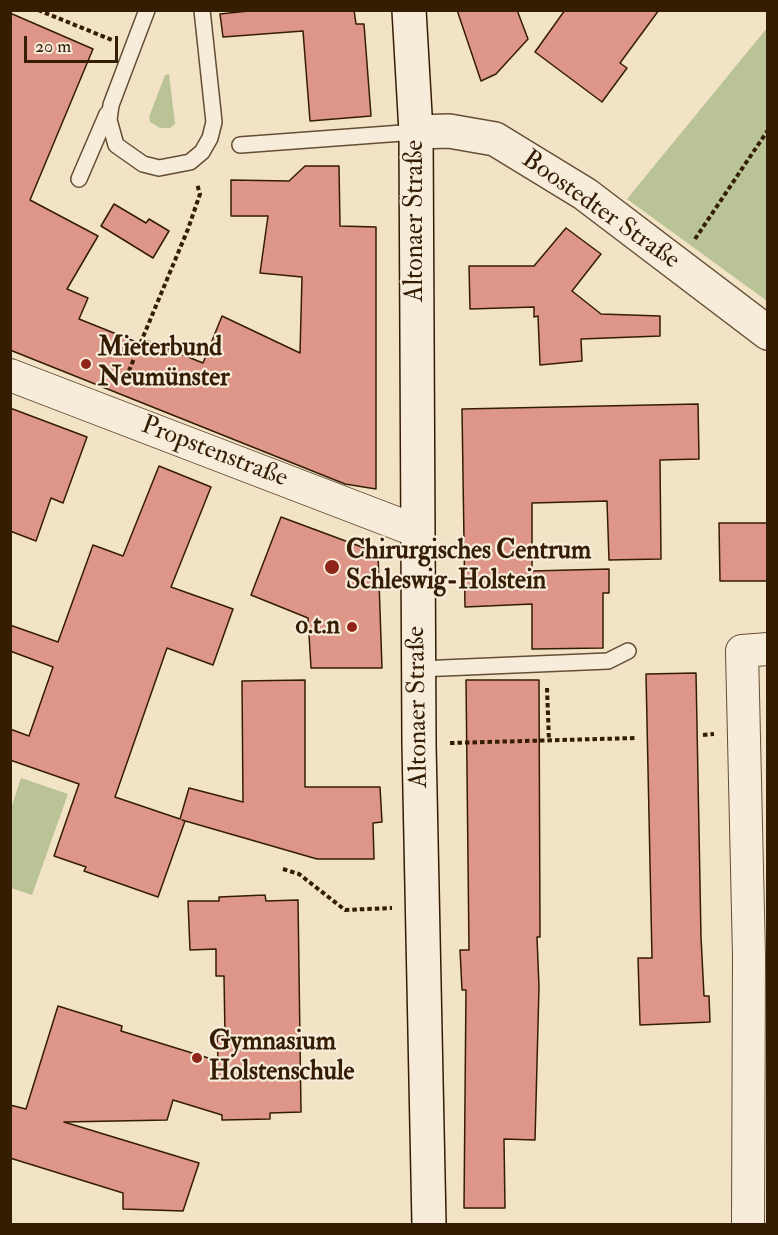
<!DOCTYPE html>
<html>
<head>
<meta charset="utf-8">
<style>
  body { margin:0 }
  #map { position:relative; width:778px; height:1235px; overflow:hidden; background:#f2e2c6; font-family:"IM FELL Double Pica",serif }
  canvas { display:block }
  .frame { position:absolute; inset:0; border:12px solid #351d04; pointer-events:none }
  .scale { position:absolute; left:24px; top:36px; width:94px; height:27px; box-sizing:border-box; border:3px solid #351d04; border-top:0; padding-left:8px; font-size:18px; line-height:21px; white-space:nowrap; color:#351d04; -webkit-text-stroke:4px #f7ecda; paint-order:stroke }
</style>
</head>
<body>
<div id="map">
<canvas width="778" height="1235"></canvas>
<div class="frame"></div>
<div class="scale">20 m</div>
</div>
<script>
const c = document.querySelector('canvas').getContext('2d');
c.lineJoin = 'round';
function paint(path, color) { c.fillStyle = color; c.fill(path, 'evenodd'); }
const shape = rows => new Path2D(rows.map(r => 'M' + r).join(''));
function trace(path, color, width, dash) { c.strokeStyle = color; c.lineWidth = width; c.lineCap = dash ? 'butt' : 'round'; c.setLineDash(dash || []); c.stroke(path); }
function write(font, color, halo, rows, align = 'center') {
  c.font = font + ' "IM FELL Double Pica",serif'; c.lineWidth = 4.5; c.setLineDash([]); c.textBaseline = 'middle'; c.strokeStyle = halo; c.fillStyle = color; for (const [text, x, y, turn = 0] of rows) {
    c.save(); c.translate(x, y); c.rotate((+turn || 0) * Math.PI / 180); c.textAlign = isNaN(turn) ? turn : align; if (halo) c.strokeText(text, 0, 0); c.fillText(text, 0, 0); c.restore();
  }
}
const green = shape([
  [767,28,767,301,627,199],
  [169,74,175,124,170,128,160,128,150,122,149,117,165,75],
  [21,778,68,794,32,895,11,888,11,808]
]);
const building = shape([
  [258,10,354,10,356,24,364,24,371,116,310,121,303,31,223,37,220,14,258,10],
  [457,10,517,10,528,39,496,74,481,81,457,10],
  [565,10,659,10,620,63,627,68,602,102,535,52,565,10],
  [10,13,93,49,30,200,98,236,67,289,88,298,79,319,144,345,146,340,203,363,222,316,300,353,302,277,260,273,268,216,231,216,231,180,289,181,305,166,339,166,340,226,376,227,376,489,345,484,10,350,10,13],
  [114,204,146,223,149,219,169,231,153,258,101,226,114,204],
  [566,228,601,254,572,291,601,314,660,316,660,336,581,339,582,361,540,365,538,316,534,317,534,307,470,309,469,266,534,266,566,228],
  [698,404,699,459,660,460,661,559,609,560,607,501,532,503,532,571,609,569,609,593,603,593,603,648,532,649,532,604,465,607,462,409,698,404],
  [10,408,87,437,63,503,51,498,36,541,10,531,10,408],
  [159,466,211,487,171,587,233,609,213,665,167,648,115,797,180,819,189,788,243,802,242,681,305,680,305,787,380,787,382,822,373,823,374,859,317,859,182,820,185,821,158,897,84,871,86,867,54,856,79,784,10,760,10,729,29,736,53,667,10,651,10,625,58,642,93,545,123,556,159,466],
  [281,517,378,553,382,668,311,668,308,618,251,595,281,517],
  [719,523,768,523,768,581,720,581,719,523],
  [696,673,701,937,704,996,709,996,710,1022,640,1025,638,958,652,958,646,674,696,673],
  [466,680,539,680,540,937,537,937,539,987,535,1140,504,1139,505,1208,464,1208,466,990,462,990,460,950,469,950,466,680],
  [265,895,266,901,298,900,301,1112,270,1113,270,1119,222,1120,222,1115,173,1100,167,1120,64,1122,199,1163,183,1211,123,1209,123,1193,10,1158,10,1105,26,1109,58,1006,122,1026,121,1031,218,1061,217,1036,225,1036,224,976,216,976,216,949,190,950,188,901,219,901,219,897,265,895]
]);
const path = shape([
  [38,10,112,40],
  [695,239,768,130],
  [123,385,188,229,200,194,197,184],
  [547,688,549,741],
  [703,735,714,734],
  [450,743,636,738],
  [283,869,299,874,345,910,392,908]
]);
const service = shape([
  [147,10,111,105,109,120,116,145,143,164,159,168,190,162,202,152,210,138,214,122,202,10],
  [240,145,416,132],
  [79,179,107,114],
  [419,669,608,661,628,651]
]);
const minor = shape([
  [10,375,417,531],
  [748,1224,749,956,742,651,768,649]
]);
const tertiary = shape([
  [416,132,449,131,495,139,585,194,768,333]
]);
const secondary = shape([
  [409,10,416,132,419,744,429,1224]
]);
const markers = [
  [86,364,6,"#8f2418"],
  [332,567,8,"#8f2418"],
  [352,627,6,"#8f2418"],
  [197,1058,6,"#8f2418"]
];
const streetNames = [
  ["Boostedter Straße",600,211,35],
  ["Altonaer Straße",416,221,-90],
  ["Propstenstraße",214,453,21],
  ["Altonaer Straße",419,707,-91]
];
const poiNames = [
  ["Mieterbund",98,349],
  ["Neumünster",98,379],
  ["Chirurgisches Centrum",346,552],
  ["Schleswig-Holstein",346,582],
  ["o.t.n",340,627,"right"],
  ["Gymnasium",209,1043],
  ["Holstenschule",209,1073]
];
paint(green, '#b9c396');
paint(building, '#de9689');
trace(building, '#351d04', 1.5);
trace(service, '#644e34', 18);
trace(minor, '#644e34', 34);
trace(tertiary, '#644e34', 36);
trace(secondary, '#351d04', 36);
trace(path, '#351d04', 4, [4.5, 3]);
trace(service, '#f7ecda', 15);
trace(minor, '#f7ecda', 32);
trace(tertiary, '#f7ecda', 33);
trace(secondary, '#f7ecda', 33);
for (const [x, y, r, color] of markers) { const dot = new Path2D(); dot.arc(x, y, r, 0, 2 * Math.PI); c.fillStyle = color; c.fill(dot); trace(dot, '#f7ecda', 2); }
write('26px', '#351d04', '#f7ecda', streetNames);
write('bold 26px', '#351d04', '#f7ecda', poiNames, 'left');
</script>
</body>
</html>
